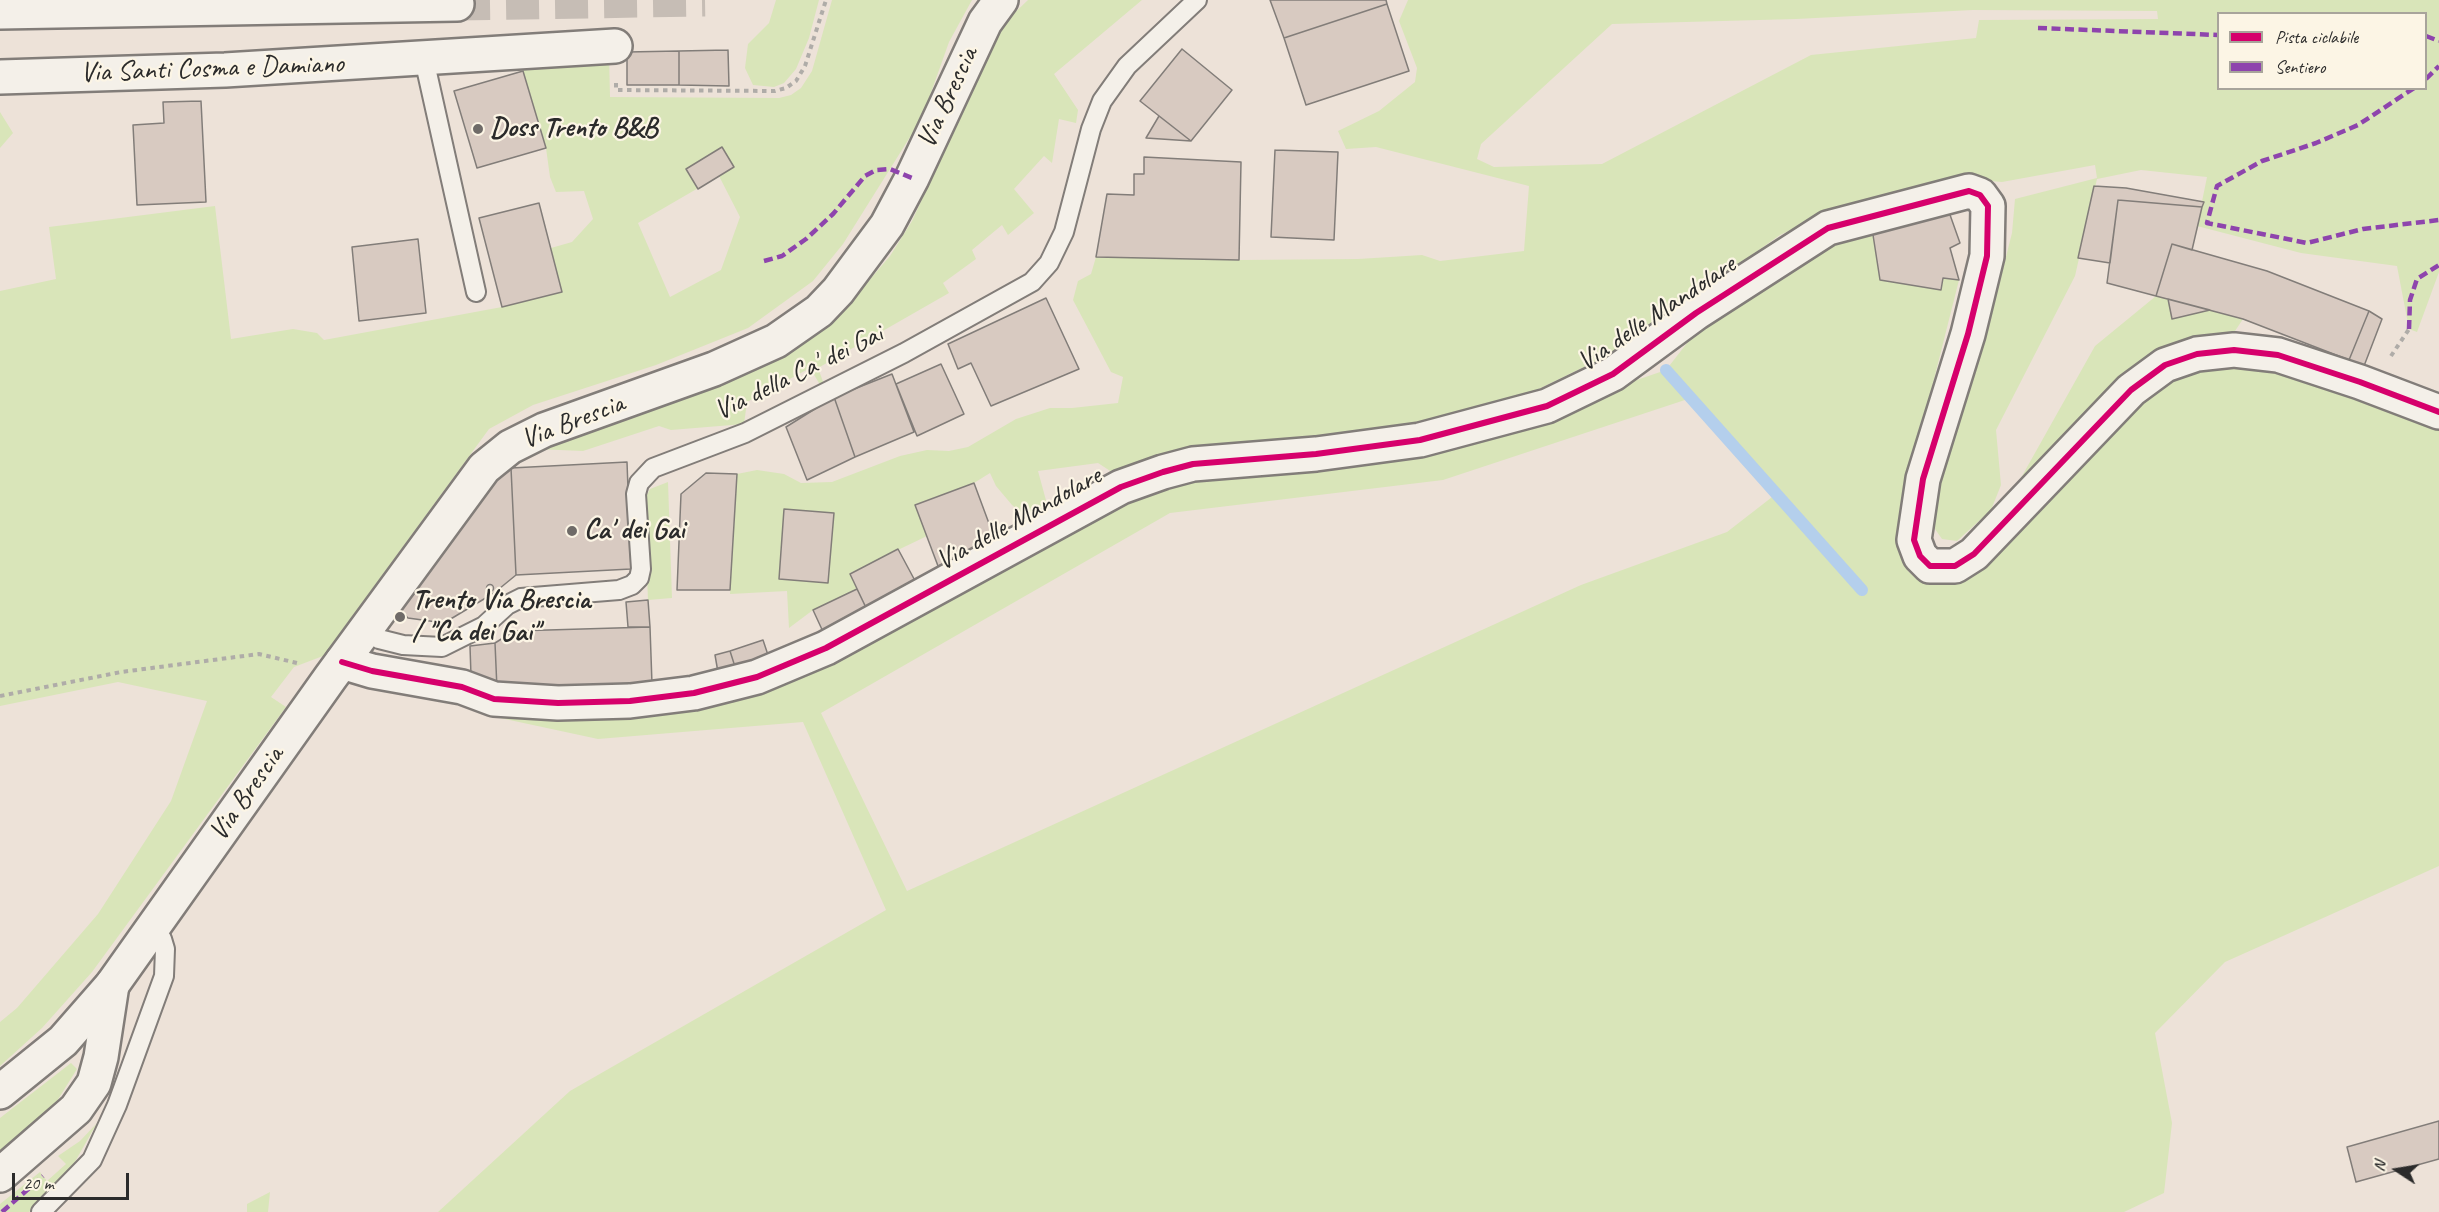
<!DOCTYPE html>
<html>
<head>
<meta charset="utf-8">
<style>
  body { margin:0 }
  #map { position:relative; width:2439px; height:1212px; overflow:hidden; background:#ede2d8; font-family:Caveat,sans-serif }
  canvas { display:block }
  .legend { position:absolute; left:2217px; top:12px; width:210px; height:78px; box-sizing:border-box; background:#fcf5e5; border:2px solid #a8a49b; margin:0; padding:8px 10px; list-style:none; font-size:18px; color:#2b2b2b }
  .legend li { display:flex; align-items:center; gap:12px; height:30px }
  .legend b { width:30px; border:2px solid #a8a49b }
  .north { position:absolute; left:2367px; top:1140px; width:60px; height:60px; -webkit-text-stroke:4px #fcf5e5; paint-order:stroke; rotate:282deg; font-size:16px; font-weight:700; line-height:24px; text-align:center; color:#2b2b2b }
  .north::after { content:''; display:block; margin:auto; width:21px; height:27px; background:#2b2b2b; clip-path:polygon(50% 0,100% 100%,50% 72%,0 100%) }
  .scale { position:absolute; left:12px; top:1173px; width:117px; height:27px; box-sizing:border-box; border:3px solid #2b2b2b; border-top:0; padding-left:8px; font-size:18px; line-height:21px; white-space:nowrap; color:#2b2b2b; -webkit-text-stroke:4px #fcf5e5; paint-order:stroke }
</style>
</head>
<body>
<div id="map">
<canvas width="2439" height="1212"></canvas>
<ul class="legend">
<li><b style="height:8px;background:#d6006c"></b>Pista ciclabile</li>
<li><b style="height:8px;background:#8e44ad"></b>Sentiero</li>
</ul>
<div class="north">N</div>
<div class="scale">20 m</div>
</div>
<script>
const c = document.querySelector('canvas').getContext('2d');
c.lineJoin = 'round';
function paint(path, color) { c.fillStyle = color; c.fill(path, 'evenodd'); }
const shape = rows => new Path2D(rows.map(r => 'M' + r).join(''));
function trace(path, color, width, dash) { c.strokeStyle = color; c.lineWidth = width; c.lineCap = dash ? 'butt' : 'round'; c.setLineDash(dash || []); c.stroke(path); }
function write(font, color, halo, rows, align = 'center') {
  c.font = font + ' Caveat,sans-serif'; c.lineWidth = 4.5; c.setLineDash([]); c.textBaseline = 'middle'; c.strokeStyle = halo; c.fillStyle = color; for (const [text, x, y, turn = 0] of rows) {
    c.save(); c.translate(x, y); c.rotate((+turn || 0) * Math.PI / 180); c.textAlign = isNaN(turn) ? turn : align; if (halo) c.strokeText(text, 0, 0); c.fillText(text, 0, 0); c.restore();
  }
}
const green = shape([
  [776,0,819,0,809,38,796,69,784,83,774,87,753,85,745,68,748,44,769,23],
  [832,0,972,0,949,42,917,132,910,137,843,244,813,281,748,328,656,365,533,405,489,429,323,656,294,667,271,697,286,707,92,972,42,1028,0,1066,0,1022,17,1008,98,914,171,801,207,701,118,682,0,706,0,291,56,279,49,227,215,206,231,339,293,329,317,333,324,340,502,307,561,292,551,248,572,242,593,219,584,191,556,192,550,177,546,148,523,71,523,61,609,54,610,97,779,98,791,95,801,88,812,71],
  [719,176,740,217,721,270,670,297,638,223],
  [1028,0,1142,0,1054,74,1078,110,1076,123,1059,119,1052,163,1044,156,1014,189,1034,213,1008,235,1002,225,972,250,976,259,943,283,949,293,818,368,825,387,822,388,810,368,747,402,744,424,671,430,659,426,583,451,535,449,689,396,752,371,784,357,821,331,842,312,890,256,912,221,1001,26],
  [1408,0,2439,0,2439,272,2417,332,2409,329,2397,266,2301,253,2197,226,2207,177,2141,170,2097,179,2075,276,1996,430,2001,485,1991,510,1957,541,1942,539,1935,529,1934,511,1943,460,1994,304,2012,233,2015,199,2097,178,2095,165,2002,182,1955,178,1842,206,1780,235,1615,352,1518,399,1415,429,1251,445,1207,445,1149,462,1118,476,1098,463,1038,471,1050,515,1035,523,1012,505,996,486,990,473,974,483,916,504,927,536,850,573,857,589,813,610,789,628,787,591,730,594,737,474,757,470,784,474,801,483,832,482,900,456,927,450,949,451,968,447,1016,419,1050,408,1072,408,1118,403,1123,377,1111,372,1073,300,1078,281,1091,274,1096,257,1239,260,1358,259,1422,255,1440,261,1524,251,1529,186,1376,147,1346,149,1338,131,1379,111,1415,82,1417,68,1399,21],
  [1973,10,2157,11,2158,19,1979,20,1976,38,1811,55,1602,164,1494,167,1477,159,1481,144,1612,24,1796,19],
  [2218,14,2426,14,2426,88,2218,88],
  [0,112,13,133,0,148],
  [1871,222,1881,280,1941,290,1943,278,1959,280,1904,498,1903,554,1908,571,1917,579,1929,582,1986,561,2021,531,2066,475,2172,373,2263,361,2439,424,2439,866,2225,962,2155,1033,2172,1123,2164,1193,2124,1212,438,1212,570,1091,886,910,803,722,598,739,491,716,461,704,545,713,687,703,1153,487,1625,384,1666,370,1691,338,1741,295],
  [1691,398,1776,494,1727,532,1581,585,907,891,821,713,1170,513,1443,480],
  [2156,296,2168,299,2173,318,2210,310,2243,319,2233,334,2017,485,2095,346],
  [668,482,672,598,648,600,644,501,650,489],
  [71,1063,77,1069,52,1109,0,1153,0,1118],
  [97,1123,72,1167,37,1205,29,1212,0,1212,0,1204,40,1172,47,1181,66,1164,58,1156,80,1141],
  [270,1192,268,1212,247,1212,247,1204]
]);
const stream = shape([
  [1666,370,1862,590]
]);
const building = shape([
  [1270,0,1386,0,1387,4,1284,38,1270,0],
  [1387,4,1409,71,1306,105,1284,38,1387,4],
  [1182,49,1232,90,1191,141,1140,101,1182,49],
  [728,50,729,86,679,85,679,51,728,50],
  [679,51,679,85,627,85,627,52,679,51],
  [523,71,546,148,477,168,454,91,523,71],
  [201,101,206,202,137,205,133,125,164,123,163,102,201,101],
  [1159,116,1191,141,1146,138,1159,116],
  [722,147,734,167,698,189,686,169,722,147],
  [1275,150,1338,152,1334,240,1271,237,1275,150],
  [1144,157,1241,162,1239,260,1096,257,1107,194,1134,195,1134,174,1144,174,1144,157],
  [2094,186,2126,188,2204,202,2202,207,2118,200,2110,263,2078,258,2094,186],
  [2118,200,2202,207,2192,250,2172,244,2156,296,2107,283,2118,200],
  [539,203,562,292,502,307,479,218,539,203],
  [1949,212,1960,243,1950,248,1959,280,1943,278,1941,290,1880,280,1871,222,1949,212],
  [418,239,426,313,359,321,352,247,418,239],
  [2172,244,2267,271,2369,311,2349,360,2243,319,2156,296,2172,244],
  [1046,298,1079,369,991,406,971,363,958,369,948,344,1046,298],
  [2168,299,2210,310,2172,319,2168,299],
  [2369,311,2382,319,2364,366,2349,360,2369,311],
  [941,364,964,414,917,436,896,384,941,364],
  [892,374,914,432,855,457,834,397,892,374],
  [834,397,855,457,807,480,786,427,834,397],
  [627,462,631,569,516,575,511,468,627,462],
  [511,468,516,575,494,593,444,623,408,618,400,610,490,486,511,468],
  [706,473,737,474,730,590,677,590,681,494,706,473],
  [974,483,997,545,938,566,915,505,974,483],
  [784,509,834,513,828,583,779,579,784,509],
  [898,549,920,590,870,616,850,574,898,549],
  '486.5 588a3.5 3.5 0 1 1 7 0a3.5 3.5 0 1 1-7 0Z',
  [857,589,870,616,825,636,813,610,857,589],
  [648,600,650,627,628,627,626,602,648,600],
  [650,627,652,684,497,689,495,643,514,631,650,627],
  [763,640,770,661,737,673,730,651,763,640],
  [495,643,497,689,471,676,470,646,495,643],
  [730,651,737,673,719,678,715,655,730,651],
  [2439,1121,2439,1159,2356,1182,2347,1147,2439,1121]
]);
const motorwayTunnel = shape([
  [457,4,705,0]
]);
const path = shape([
  [616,83,616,90,775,91,786,88,796,81,805,66,826,0],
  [2391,356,2409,329],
  [0,696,121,672,259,654,297,663]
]);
const service = shape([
  [424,59,476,292],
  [366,631,379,639,403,645,442,647,484,626,507,605,521,598,619,590,632,585,639,578,641,569,636,494,639,483,653,468,745,433,904,353,1032,282,1049,263,1064,232,1091,129,1102,101,1127,66,1197,0],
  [41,1212,92,1160,117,1105,164,976,165,949,162,939,151,930]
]);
const minor = shape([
  [0,77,225,70,615,46],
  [342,662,372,671,462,687,494,699,558,703,630,701,694,693,757,677,826,648,1121,487,1163,472,1193,464,1316,454,1420,440,1547,406,1613,374,1696,313,1828,228,1969,191,1980,195,1988,206,1987,256,1968,334,1923,479,1914,540,1920,556,1930,566,1955,566,1974,554,2131,390,2165,365,2197,354,2234,350,2278,355,2360,382,2439,412]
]);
const tertiary = shape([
  [0,1092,63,1041,112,985,330,678,484,468,510,447,544,430,714,369,776,341,819,311,838,291,887,225,912,178,985,22,1001,0]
]);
const trunk = shape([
  [0,1175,76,1109,94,1083,101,1057,112,985]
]);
const motorway = shape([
  [0,12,457,4]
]);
const quiet = shape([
  [2038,28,2218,35],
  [2426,36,2439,41],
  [2426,79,2439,66],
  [2414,88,2358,125,2316,143,2262,161,2217,186,2207,223,2307,243,2363,229,2439,220],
  [764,261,782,256,806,239,833,214,865,176,876,170,890,169,912,178],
  [2409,329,2410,300,2417,279,2439,265],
  [2,1212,43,1176]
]);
const cycleway = shape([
  [342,662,372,671,462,687,494,699,558,703,630,701,694,693,757,677,826,648,1121,487,1163,472,1193,464,1316,454,1420,440,1547,406,1613,374,1696,313,1828,228,1969,191,1980,195,1988,206,1987,256,1968,334,1923,479,1914,540,1920,556,1930,566,1955,566,1974,554,2131,390,2165,365,2197,354,2234,350,2278,355,2360,382,2439,412]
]);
const markers = [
  [478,129,6,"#6f6b68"],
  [572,531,6,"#6f6b68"],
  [400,617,6,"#6f6b68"]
];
const streetNames = [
  ["Via Santi Cosma e Damiano",212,69,-2],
  ["Via Brescia",948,98,-65],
  ["Via delle Mandolare",1657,314,-34],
  ["Via della Ca' dei Gai",799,373,-26],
  ["Via Brescia",573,422,-21],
  ["Via delle Mandolare",1019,519,-29],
  ["Via Brescia",247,794,-55]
];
const poiNames = [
  ["Doss Trento B&B",490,129],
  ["Ca' dei Gai",584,531],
  ["Trento Via Brescia",412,601],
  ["/ \"Ca dei Gai\"",412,633]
];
paint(green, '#d9e5b9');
trace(stream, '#b4cfec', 12);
paint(building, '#d8cac1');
trace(building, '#827d79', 1.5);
trace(motorwayTunnel, '#c6bdb5', 33, [33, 16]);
trace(service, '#827d79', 22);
trace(minor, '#827d79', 38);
trace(tertiary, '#827d79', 38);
trace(trunk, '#827d79', 38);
trace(motorway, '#827d79', 38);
trace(path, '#afaca8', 4, [4.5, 4.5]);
trace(service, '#f4f0e9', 18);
trace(minor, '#f4f0e9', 33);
trace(tertiary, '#f4f0e9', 33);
trace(trunk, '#f4f0e9', 33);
trace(motorway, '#f4f0e9', 33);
trace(quiet, '#8e44ad', 4.5, [9, 4.5]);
trace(cycleway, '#d6006c', 6);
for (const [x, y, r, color] of markers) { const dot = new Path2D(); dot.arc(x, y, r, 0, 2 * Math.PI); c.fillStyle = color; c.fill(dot); trace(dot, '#fcf5e5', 2); }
write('28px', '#2b2b2b', '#fcf5e5', streetNames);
write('bold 28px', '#2b2b2b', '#fcf5e5', poiNames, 'left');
</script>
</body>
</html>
